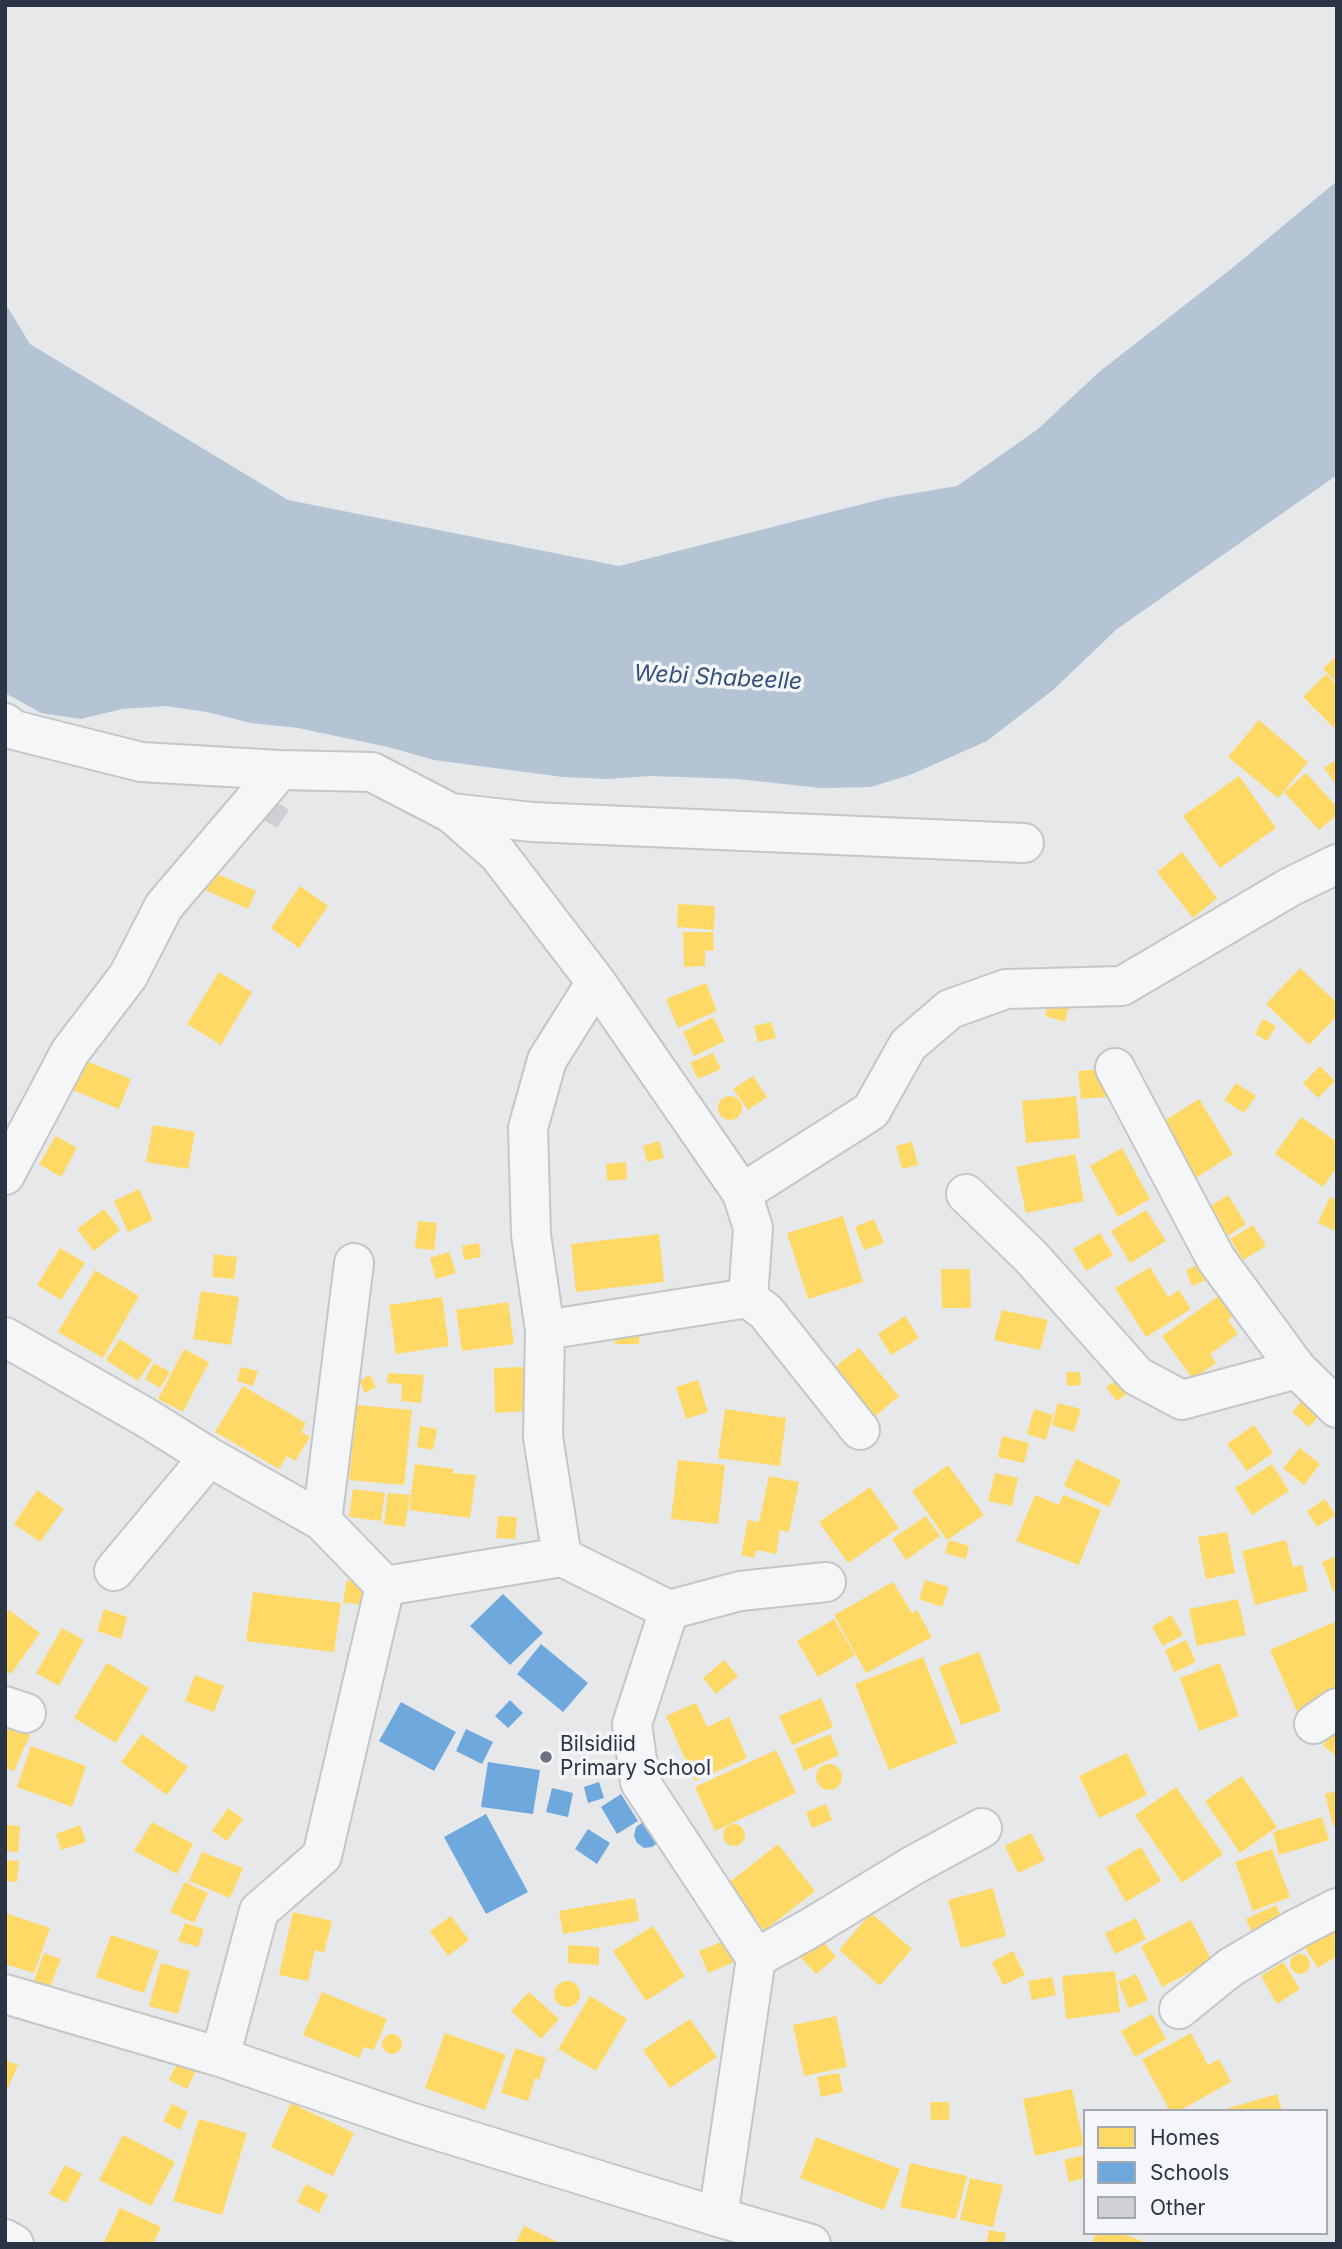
<!DOCTYPE html>
<html>
<head>
<meta charset="utf-8">
<style>
  body { margin:0 }
  #map { position:relative; width:1342px; height:2249px; overflow:hidden; background:#e6e8ea; font-family:Inter,sans-serif }
  canvas { display:block }
  .frame { position:absolute; inset:0; border:7px solid #2b3445; pointer-events:none }
  .legend { position:absolute; left:1083px; top:2109px; width:245px; height:126px; box-sizing:border-box; background:#f4f6f9; border:2px solid #a4a8b1; margin:0; padding:9px 12px; list-style:none; font-size:21px; color:#2b3445 }
  .legend li { display:flex; align-items:center; gap:14px; height:35px }
  .legend b { width:35px; border:2px solid #a4a8b1 }
</style>
</head>
<body>
<div id="map">
<canvas width="1342" height="2249"></canvas>
<div class="frame"></div>
<ul class="legend">
<li><b style="height:19px;background:#ffd966"></b>Homes</li>
<li><b style="height:19px;background:#6fa8dc"></b>Schools</li>
<li><b style="height:19px;background:#ced0d3"></b>Other</li>
</ul>
</div>
<script>
const c = document.querySelector('canvas').getContext('2d');
c.lineJoin = 'round';
function paint(path, color) { c.fillStyle = color; c.fill(path, 'evenodd'); }
const shape = rows => new Path2D(rows.map(r => 'M' + r).join(''));
function trace(path, color, width, dash) { c.strokeStyle = color; c.lineWidth = width; c.lineCap = dash ? 'butt' : 'round'; c.setLineDash(dash || []); c.stroke(path); }
function write(font, color, halo, rows, align = 'center') {
  c.font = font + ' Inter,sans-serif'; c.lineWidth = 7; c.setLineDash([]); c.textBaseline = 'middle'; c.strokeStyle = halo; c.fillStyle = color; for (const [text, x, y, turn = 0] of rows) {
    c.save(); c.translate(x, y); c.rotate((+turn || 0) * Math.PI / 180); c.textAlign = isNaN(turn) ? turn : align; if (halo) c.strokeText(text, 0, 0); c.fillText(text, 0, 0); c.restore();
  }
}
const water = shape([
  [1337,181,1337,475,1117,629,1053,690,987,741,910,775,871,787,821,788,738,779,650,776,607,779,563,777,434,760,388,747,298,728,251,723,207,712,165,706,122,709,81,719,41,713,5,693,5,303,30,344,288,500,619,566,886,498,957,486,1038,429,1099,372,1231,269]
]);
const homes = shape([
  [1337,655,1337,682,1323,669],
  [1326,674,1337,685,1337,725,1334,728,1303,697],
  [1259,720,1308,762,1278,798,1228,757],
  [1337,759,1337,786,1324,768],
  [1306,773,1337,807,1337,815,1319,830,1284,792],
  [1239,776,1276,828,1220,868,1183,816],
  [1182,852,1217,898,1193,918,1157,872],
  [213,872,256,891,248,909,205,890],
  [300,886,328,906,299,948,271,928],
  [678,904,715,906,714,930,677,927],
  [683,932,713,932,714,950,705,951,705,966,684,967],
  [1300,968,1337,1003,1337,1016,1309,1045,1266,1004],
  [219,972,252,992,221,1045,187,1024],
  [706,983,717,1011,678,1028,666,999],
  [1050,997,1070,1001,1065,1022,1045,1016],
  [713,1017,725,1041,694,1056,683,1032],
  [1263,1019,1276,1026,1267,1041,1255,1034],
  [771,1022,776,1038,758,1042,754,1026],
  [713,1053,721,1069,698,1079,690,1063],
  [86,1061,131,1079,119,1109,73,1090],
  [1320,1066,1335,1081,1318,1098,1303,1083],
  [1105,1069,1107,1097,1081,1099,1078,1071],
  [753,1076,767,1097,748,1110,733,1089],
  [1236,1083,1256,1096,1244,1113,1224,1100],
  '718 1108a12 12 0 1 1 24 0a12 12 0 1 1-24 0Z',
  [1076,1096,1080,1138,1026,1143,1022,1101],
  [1199,1099,1233,1154,1196,1178,1161,1123],
  [1301,1117,1337,1142,1337,1167,1323,1187,1275,1154],
  [153,1125,195,1132,188,1169,146,1162],
  [56,1136,77,1148,61,1177,39,1164],
  [659,1141,664,1158,647,1162,643,1146],
  [912,1142,918,1165,902,1169,896,1146],
  [1122,1148,1150,1199,1118,1217,1090,1166],
  [1075,1154,1084,1201,1026,1213,1016,1167],
  [626,1162,627,1179,607,1181,606,1164],
  [139,1189,153,1220,128,1232,114,1201],
  [1228,1195,1246,1224,1228,1236,1209,1207],
  [1330,1197,1337,1200,1336,1231,1318,1223],
  [104,1209,120,1230,94,1251,77,1229],
  [1146,1210,1166,1241,1130,1263,1111,1231],
  [843,1216,863,1282,808,1299,787,1233],
  [874,1219,884,1243,864,1250,855,1227],
  [418,1221,437,1223,434,1250,415,1248],
  [1253,1225,1266,1246,1243,1260,1230,1239],
  [1100,1233,1113,1255,1086,1271,1073,1249],
  [659,1234,664,1282,576,1292,571,1244],
  [479,1243,481,1257,464,1260,462,1246],
  [60,1248,85,1263,61,1300,37,1285],
  [449,1252,456,1273,436,1279,430,1258],
  [214,1254,237,1257,234,1279,212,1277],
  [1205,1261,1212,1278,1192,1286,1186,1270],
  [1150,1267,1168,1297,1179,1290,1191,1309,1146,1337,1115,1288],
  [941,1269,970,1269,971,1308,942,1308],
  [95,1270,139,1296,103,1358,58,1332],
  [201,1291,239,1297,231,1345,193,1339],
  [1220,1295,1234,1315,1228,1320,1238,1334,1210,1354,1216,1363,1193,1379,1162,1336],
  [442,1297,449,1346,396,1354,389,1305],
  [508,1302,514,1344,462,1351,456,1310],
  [1002,1310,1048,1320,1040,1350,994,1340],
  [905,1316,919,1338,891,1355,878,1334],
  [615,1319,640,1320,639,1344,615,1344],
  [120,1339,152,1360,138,1381,106,1360],
  [859,1348,899,1396,871,1420,830,1371],
  [184,1349,209,1362,183,1412,158,1399],
  [154,1363,170,1372,160,1388,145,1379],
  [241,1367,258,1371,253,1386,237,1381],
  [524,1367,526,1411,495,1413,494,1368],
  [1066,1372,1080,1372,1081,1385,1067,1386],
  [388,1373,424,1375,421,1403,401,1401,402,1384,387,1383],
  [370,1375,376,1387,365,1393,359,1381],
  [1119,1378,1129,1392,1117,1401,1106,1388],
  [698,1380,708,1412,686,1419,676,1387],
  [243,1386,306,1423,301,1432,310,1437,295,1461,287,1456,279,1469,215,1432],
  [1306,1396,1323,1411,1309,1427,1292,1412],
  [1058,1403,1081,1409,1074,1432,1052,1425],
  [357,1405,412,1410,404,1485,349,1480],
  [725,1409,786,1418,780,1466,718,1458],
  [1034,1409,1053,1415,1046,1440,1027,1434],
  [1254,1425,1273,1453,1247,1471,1227,1444],
  [420,1426,437,1429,433,1450,417,1447],
  [1002,1436,1029,1443,1024,1463,998,1457],
  [1300,1448,1320,1464,1304,1485,1283,1468],
  [1076,1459,1121,1480,1109,1507,1064,1486],
  [678,1460,725,1465,718,1524,671,1519],
  [415,1464,454,1469,453,1473,476,1475,470,1518,409,1510],
  [1272,1464,1289,1491,1252,1515,1235,1488],
  [948,1465,984,1515,947,1540,912,1491],
  [995,1473,1018,1478,1012,1506,988,1501],
  [769,1476,799,1482,789,1532,780,1530,776,1554,756,1550,754,1558,741,1555,748,1520,759,1522],
  [870,1487,899,1528,848,1563,819,1522],
  [353,1489,385,1493,381,1521,349,1517],
  [37,1490,64,1509,40,1542,14,1524],
  [388,1493,410,1495,405,1527,384,1524],
  [1035,1495,1059,1505,1063,1495,1101,1510,1079,1565,1016,1541],
  [1325,1499,1336,1515,1317,1527,1307,1511],
  [498,1516,517,1517,515,1539,496,1538],
  [926,1516,940,1536,906,1560,892,1539],
  [1227,1532,1235,1573,1206,1579,1198,1537],
  [949,1540,969,1546,966,1559,945,1553],
  [1286,1540,1293,1567,1302,1565,1308,1591,1255,1605,1242,1551],
  [1337,1556,1337,1590,1333,1591,1322,1562],
  [347,1580,375,1585,371,1607,343,1602],
  [925,1580,949,1587,942,1607,919,1599],
  [893,1582,912,1613,917,1610,932,1637,866,1673,834,1615],
  [253,1592,341,1603,334,1652,246,1641],
  [1238,1599,1246,1635,1197,1646,1189,1609],
  [104,1609,127,1617,121,1639,97,1631],
  [9,1610,40,1633,11,1674,5,1670,5,1616],
  [1171,1615,1183,1635,1163,1646,1152,1627],
  [834,1619,855,1655,818,1677,797,1641],
  [1337,1621,1337,1694,1297,1712,1270,1650],
  [62,1628,84,1640,59,1686,36,1673],
  [1186,1640,1196,1662,1174,1672,1165,1650],
  [979,1652,1001,1711,961,1725,939,1667],
  [923,1657,957,1743,889,1770,855,1684],
  [724,1660,738,1676,716,1694,703,1678],
  [107,1663,149,1688,116,1743,74,1718],
  [1220,1663,1239,1716,1199,1731,1180,1678],
  [195,1675,224,1686,214,1712,185,1701],
  [821,1698,833,1727,792,1745,779,1716],
  [696,1703,707,1727,729,1717,747,1758,695,1781,666,1716],
  [5,1724,30,1735,14,1771,5,1768],
  [1335,1731,1337,1733,1337,1757,1323,1745],
  [142,1734,188,1767,167,1795,121,1762],
  [830,1734,839,1755,804,1771,795,1749],
  [31,1746,86,1766,72,1807,17,1787],
  [776,1750,796,1793,715,1831,695,1787],
  [1127,1753,1147,1795,1099,1818,1079,1776],
  '816 1777a13 13 0 1 1 26 0a13 13 0 1 1-26 0Z',
  [1242,1776,1277,1827,1240,1853,1205,1801],
  [1176,1787,1223,1854,1182,1883,1135,1815],
  [1337,1791,1337,1825,1333,1826,1325,1794],
  [826,1804,832,1820,812,1828,806,1812],
  [228,1808,243,1819,227,1841,212,1831],
  [1322,1817,1329,1840,1279,1855,1273,1832],
  [152,1822,193,1844,177,1874,134,1851],
  '723 1835a11 11 0 1 1 22 0a11 11 0 1 1-22 0Z',
  [5,1825,20,1826,18,1852,5,1851],
  [80,1825,86,1842,61,1850,56,1834],
  [1031,1833,1045,1860,1018,1873,1005,1846],
  [778,1844,815,1891,764,1931,727,1884],
  [1141,1847,1161,1881,1126,1902,1106,1868],
  [1272,1849,1290,1897,1253,1911,1235,1862],
  [202,1852,243,1868,230,1898,189,1881],
  [5,1860,19,1861,17,1882,5,1881],
  [185,1882,208,1893,194,1923,170,1912],
  [993,1888,1006,1936,961,1948,948,1900],
  [635,1898,639,1921,563,1934,559,1911],
  [1276,1905,1286,1929,1256,1942,1246,1919],
  [293,1912,332,1921,324,1953,315,1950,308,1981,279,1975],
  [5,1913,50,1928,34,1973,5,1964],
  [871,1913,912,1949,880,1986,839,1950],
  [451,1916,469,1940,448,1956,430,1931],
  [1136,1918,1146,1939,1115,1954,1105,1933],
  [1191,1920,1212,1961,1162,1987,1141,1946],
  [185,1923,204,1929,198,1947,178,1941],
  [653,1926,685,1976,646,2001,613,1951],
  [1337,1930,1337,1956,1318,1968,1303,1945],
  [111,1935,159,1951,144,1993,96,1977],
  [733,1937,741,1959,708,1973,699,1951],
  [822,1940,836,1957,816,1974,801,1958],
  [568,1945,599,1947,599,1965,568,1963],
  [1013,1951,1025,1975,1003,1985,992,1962],
  [44,1953,61,1959,49,1989,33,1983],
  '1290 1964a10 10 0 1 1 20 0a10 10 0 1 1-20 0Z',
  [1283,1962,1300,1989,1277,2004,1261,1976],
  [161,1963,190,1971,178,2014,149,2006],
  [1115,1971,1120,2012,1066,2019,1062,1976],
  [1136,1974,1148,2000,1129,2008,1118,1982],
  [1052,1977,1056,1995,1032,2000,1028,1981],
  '554 1994a13 13 0 1 1 26 0a13 13 0 1 1-26 0Z',
  [322,1992,387,2019,374,2050,364,2047,359,2058,303,2035],
  [529,1992,559,2019,541,2039,511,2011],
  [590,1996,627,2019,596,2071,558,2049],
  [1152,2014,1166,2039,1135,2057,1121,2031],
  [836,2016,847,2067,804,2076,793,2025],
  [690,2019,717,2057,670,2088,643,2050],
  [445,2033,506,2055,485,2110,425,2088],
  [1191,2033,1208,2065,1219,2059,1231,2082,1179,2111,1170,2111,1142,2060],
  '382 2044a10 10 0 1 1 20 0a10 10 0 1 1-20 0Z',
  [515,2048,546,2058,539,2080,535,2078,528,2101,501,2093],
  [5,2060,18,2065,5,2095],
  [178,2062,196,2070,187,2089,169,2080],
  [839,2073,843,2092,821,2097,817,2077],
  [1072,2089,1084,2145,1035,2156,1023,2099],
  [1277,2094,1282,2111,1222,2111,1222,2110],
  [930,2102,949,2102,949,2120,931,2120],
  [291,2103,354,2133,333,2176,271,2147],
  [172,2104,188,2112,180,2130,163,2121],
  [199,2119,247,2133,222,2215,173,2201],
  [123,2135,175,2162,151,2206,99,2180],
  [816,2137,900,2169,884,2210,800,2178],
  [1085,2155,1085,2178,1069,2182,1064,2160],
  [910,2163,967,2176,956,2219,900,2207],
  [65,2165,82,2174,66,2203,49,2194],
  [970,2178,1003,2185,993,2227,960,2220],
  [306,2184,328,2195,319,2213,297,2202],
  [120,2208,161,2227,153,2244,103,2244],
  [524,2226,562,2244,515,2244],
  [989,2230,1006,2233,1004,2244,986,2244],
  [1096,2233,1121,2233,1150,2244,1092,2244]
]);
const schools = shape([
  [503,1594,543,1633,510,1665,470,1626],
  [541,1644,588,1683,563,1712,517,1674],
  [510,1700,523,1713,508,1728,495,1716],
  [401,1702,456,1732,434,1771,379,1741],
  [466,1729,493,1742,482,1764,456,1751],
  [488,1762,540,1770,533,1814,481,1807],
  [599,1782,604,1798,588,1803,584,1787],
  [552,1788,573,1793,568,1817,546,1812],
  [621,1794,638,1821,617,1834,601,1807],
  [486,1814,528,1892,486,1914,444,1837],
  [652,1821,659,1842,652,1847,644,1848,637,1843,634,1836,636,1827,643,1822],
  [588,1829,610,1843,597,1864,575,1849]
]);
const building = shape([
  [274,800,289,810,277,828,262,819]
]);
const minor = shape([
  [5,723,14,730,141,762,280,770,372,772,451,813,498,854,596,982,742,1193,753,1228,748,1298],
  [451,813,532,822,1024,843],
  [1115,1068,1216,1259,1297,1369,1337,1408],
  [5,1175,70,1052,128,976,164,906,280,770],
  [742,1193,871,1111,908,1045,950,1009,1006,989,1122,986,1290,887,1337,864],
  [966,1194,1031,1257,1137,1376,1182,1400,1297,1369],
  [545,1330,748,1298,766,1312,860,1430],
  [5,1337,145,1417,209,1457,322,1521,385,1586,562,1557,669,1610,740,1591,826,1582],
  [322,1521,354,1263],
  [562,1557,543,1437,545,1330,531,1235,528,1128,547,1060,596,982],
  [114,1571,209,1457],
  [669,1610,632,1724,640,1782,756,1958,718,2217],
  [5,1706,26,1713],
  [1314,1724,1337,1708],
  [756,1958,807,1930,912,1866,982,1828],
  [5,1994,220,2057,413,2123,718,2217,811,2244],
  [1179,2009,1231,1967,1296,1929,1337,1908],
  [220,2057,259,1911,322,1856,385,1586],
  [5,2239,14,2244]
]);
const markers = [
  [546,1757,7,"#6c737f"]
];
const poiNames = [
  ["Bilsidiid",560,1745],
  ["Primary School",560,1769]
];
const waterNames = [
  ["Webi Shabeelle",718,678,3]
];
paint(water, '#b4c4d5');
paint(homes, '#ffd966');
paint(schools, '#6fa8dc');
paint(building, '#ced0d3');
trace(minor, '#c4c6c8', 42);
trace(minor, '#f5f6f7', 38);
for (const [x, y, r, color] of markers) { const dot = new Path2D(); dot.arc(x, y, r, 0, 2 * Math.PI); c.fillStyle = color; c.fill(dot); trace(dot, '#f4f6f9', 2.5); }
write('21px', '#2b3445', '#f4f6f9', poiNames, 'left');
write('italic 23px', '#34527a', '#f4f6f9', waterNames);
</script>
</body>
</html>
